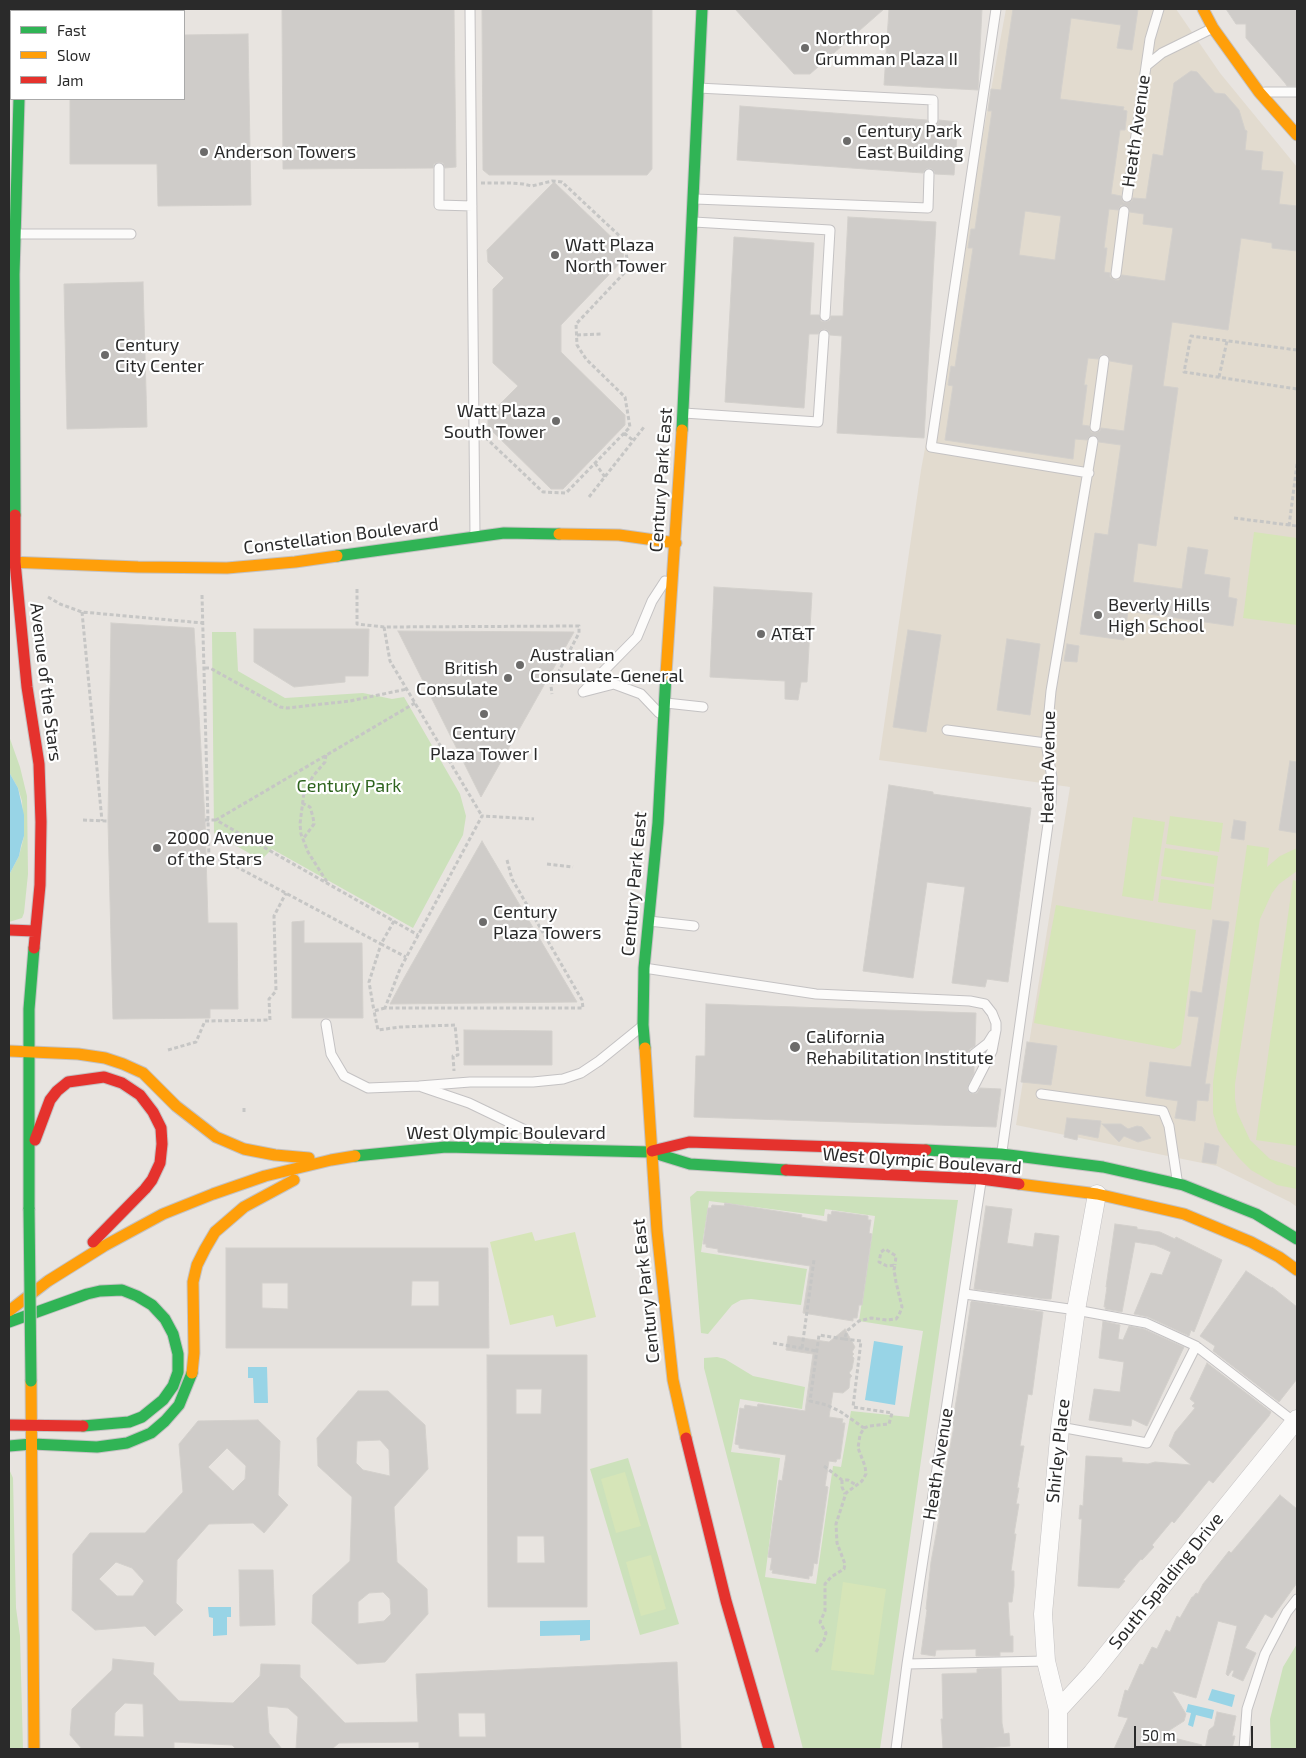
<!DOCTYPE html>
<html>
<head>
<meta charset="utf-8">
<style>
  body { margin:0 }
  #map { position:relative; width:1306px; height:1758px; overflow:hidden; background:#e8e4e0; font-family:"Exo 2",sans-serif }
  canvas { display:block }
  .frame { position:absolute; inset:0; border:10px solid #2a2a2a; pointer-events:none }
  .legend { position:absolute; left:10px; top:10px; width:175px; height:90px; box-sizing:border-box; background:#fff; border:1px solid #aaa; margin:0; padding:6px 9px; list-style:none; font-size:15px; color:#2a2a2a }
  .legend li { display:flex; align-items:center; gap:10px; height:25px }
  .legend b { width:25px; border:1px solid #aaa }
  .scale { position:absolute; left:1134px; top:1726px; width:119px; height:22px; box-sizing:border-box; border:2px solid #2a2a2a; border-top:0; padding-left:6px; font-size:15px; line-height:18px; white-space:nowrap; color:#2a2a2a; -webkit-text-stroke:4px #fff; paint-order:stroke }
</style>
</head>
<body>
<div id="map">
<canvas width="1306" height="1758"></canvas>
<div class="frame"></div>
<ul class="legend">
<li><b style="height:6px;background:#30b455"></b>Fast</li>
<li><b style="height:6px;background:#ff9f0a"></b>Slow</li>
<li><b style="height:6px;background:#e5322d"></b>Jam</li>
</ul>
<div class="scale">50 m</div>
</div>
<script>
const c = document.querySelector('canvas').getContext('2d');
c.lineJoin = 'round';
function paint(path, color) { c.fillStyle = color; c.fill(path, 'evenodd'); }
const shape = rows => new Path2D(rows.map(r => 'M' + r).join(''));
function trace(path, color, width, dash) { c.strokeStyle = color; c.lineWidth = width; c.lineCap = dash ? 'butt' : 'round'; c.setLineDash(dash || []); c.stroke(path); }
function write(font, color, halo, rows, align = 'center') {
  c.font = font + ' "Exo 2",sans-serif'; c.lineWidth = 4.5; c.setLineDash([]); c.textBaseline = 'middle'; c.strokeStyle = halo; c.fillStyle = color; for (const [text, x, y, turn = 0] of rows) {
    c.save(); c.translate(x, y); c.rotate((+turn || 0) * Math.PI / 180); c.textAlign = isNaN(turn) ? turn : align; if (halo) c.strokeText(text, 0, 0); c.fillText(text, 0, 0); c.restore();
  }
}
const education = shape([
  [1006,9,1176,9,1220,73,1297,167,1297,1207,1290,1202,1217,1166,1016,1125,1070,787,879,760,921,470]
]);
const green = shape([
  [212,632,236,632,238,671,285,698,363,693,392,699,404,697,460,794,466,816,463,835,413,928,272,849,261,860,214,833],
  [9,736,20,767,27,796,28,874,24,913,22,918,9,922,9,875,19,856,24,836,22,801,18,788,9,772],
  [697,1191,958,1200,880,1749,803,1749,704,1368,704,1358,717,1357,725,1359,753,1376,805,1387,802,1409,740,1399,731,1452,780,1458,765,1577,816,1584,833,1466,841,1467,851,1411,909,1417,923,1331,859,1321,875,1216,825,1209,824,1216,709,1201,701,1252,807,1269,801,1305,751,1299,741,1300,732,1305,708,1334,701,1333,690,1197],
  [628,1458,679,1624,640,1635,590,1469],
  [9,1469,13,1478,16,1608,20,1636,23,1749,9,1749],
  [1297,1644,1297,1749,1271,1749,1270,1719,1283,1667]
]);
const pitch = shape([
  [1254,532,1297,538,1297,625,1243,618],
  [1170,816,1223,823,1219,852,1166,844],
  [1133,817,1165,822,1153,901,1122,896],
  [1247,845,1269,848,1267,867,1280,856,1297,848,1297,871,1279,884,1272,893,1260,919,1235,1084,1235,1099,1237,1112,1250,1140,1270,1159,1297,1168,1297,1189,1277,1185,1251,1170,1239,1158,1224,1139,1218,1130,1213,1113,1213,1082],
  [1165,848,1218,856,1214,884,1161,876],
  [1161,879,1214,887,1211,910,1158,902],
  [1293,880,1297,881,1297,1146,1256,1140],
  [1056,905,1196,930,1181,1044,1174,1049,1034,1023],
  [532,1232,535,1241,575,1232,596,1317,556,1327,553,1315,510,1325,490,1242],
  [625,1472,641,1526,616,1533,601,1479],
  [651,1555,666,1609,641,1616,626,1562],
  [843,1582,886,1589,874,1675,831,1670]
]);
const water = shape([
  [9,772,18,788,24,815,24,836,21,846,19,856,9,875],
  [874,1341,903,1346,895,1405,865,1400],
  [248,1367,267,1367,268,1403,254,1403,253,1378,248,1378],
  [208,1607,231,1607,231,1617,227,1617,227,1635,213,1636,213,1618,209,1617],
  [590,1620,590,1640,580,1641,580,1635,540,1636,540,1621],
  [1212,1689,1235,1695,1232,1707,1208,1700],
  [1188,1704,1214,1710,1212,1719,1196,1715,1193,1727,1188,1725,1191,1713,1186,1712]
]);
const building = shape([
  [282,9,454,9,456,167,445,168,443,163,439,162,434,164,433,168,283,169,282,9],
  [482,9,652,9,652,169,647,175,489,175,483,170,482,9],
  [735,9,884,9,810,74,794,74,735,9],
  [889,9,982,9,978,90,884,85,889,9],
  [1013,9,1138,9,1132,50,1117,48,1121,25,1071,18,1060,99,1124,107,1123,110,1127,111,1125,130,1120,130,1111,194,1121,196,1123,202,1127,203,1132,201,1133,198,1146,199,1153,154,1163,156,1174,83,1191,71,1197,72,1215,93,1225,94,1239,110,1245,130,1247,131,1245,150,1263,152,1261,170,1283,172,1279,204,1297,206,1297,251,1272,248,1272,243,1241,238,1228,330,1172,322,1163,386,1178,388,1156,546,1138,543,1133,582,1182,589,1188,547,1208,550,1204,574,1230,578,1228,597,1237,599,1233,626,1128,611,1124,640,1080,634,1095,533,1108,535,1121,445,1099,442,1097,437,1094,435,1089,437,1087,440,1075,439,1073,459,945,440,953,386,948,385,951,366,955,367,973,248,968,248,971,229,975,229,992,111,988,111,991,89,1001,90,1013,9],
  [1121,205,1127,206,1130,212,1144,214,1143,224,1173,228,1165,281,1122,275,1119,280,1115,280,1110,277,1110,273,1104,272,1107,248,1104,248,1109,209,1118,210,1121,205],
  [1025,211,1061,216,1055,260,1019,255,1025,211],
  [1101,354,1107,355,1110,361,1133,365,1124,431,1101,428,1100,431,1095,433,1091,432,1089,426,1082,425,1087,385,1084,385,1088,358,1098,359,1101,354],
  [1226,9,1297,9,1297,86,1287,86,1285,83,1246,38,1246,24,1236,24,1226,9],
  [248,34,251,205,158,206,157,164,70,164,70,99,184,99,184,35,248,34],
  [740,106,927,120,928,124,933,126,937,125,939,120,958,122,954,175,935,174,934,171,930,168,926,169,923,173,737,160,740,106],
  [554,182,624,249,623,260,561,325,561,352,625,415,625,425,563,489,551,489,488,427,488,416,518,386,493,363,493,289,504,278,488,262,487,250,554,182],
  [848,217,936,222,924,438,837,433,842,336,830,335,829,332,825,329,821,330,818,334,809,334,804,408,725,402,734,237,814,243,810,315,819,315,821,321,825,322,830,320,831,316,843,316,848,217],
  [143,282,147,427,67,429,64,284,143,282],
  [714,587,812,593,807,682,801,682,798,700,785,699,785,681,710,677,714,587],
  [111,623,194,628,205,820,208,923,237,923,238,1009,210,1009,210,1018,113,1019,108,821,111,623],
  [254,629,369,629,368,676,345,676,345,682,294,687,254,662,254,629],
  [908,630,941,635,926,732,893,727,908,630],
  [398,631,574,632,481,797,398,631],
  [1007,639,1040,644,1030,715,997,710,1007,639],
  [1067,644,1079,646,1077,662,1064,661,1067,644],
  [1290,761,1297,762,1297,833,1279,830,1290,761],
  [889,785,933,792,933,794,1031,808,1008,982,987,979,985,987,952,983,965,887,927,882,913,978,863,971,889,785],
  [1234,820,1246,822,1244,840,1231,838,1234,820],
  [482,841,577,1002,390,1004,404,978,482,841],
  [1213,920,1229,922,1205,1084,1210,1084,1208,1101,1197,1100,1195,1121,1175,1118,1178,1101,1146,1096,1146,1093,1150,1062,1191,1067,1199,1017,1188,1016,1191,991,1202,993,1213,920],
  [304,921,304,943,362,943,363,1018,292,1018,292,922,304,921],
  [706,1004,976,1013,975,1046,970,1049,968,1054,969,1058,974,1060,974,1073,967,1089,970,1093,973,1094,977,1093,980,1088,1001,1089,996,1127,694,1117,696,1056,705,1056,706,1004],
  [464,1030,552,1031,552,1065,464,1065,464,1030],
  [1027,1042,1057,1046,1051,1085,1021,1082,1027,1042],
  [1067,1118,1101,1121,1098,1138,1078,1134,1077,1140,1064,1137,1067,1118],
  [1102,1124,1121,1124,1128,1129,1137,1126,1142,1127,1151,1138,1138,1142,1124,1136,1119,1142,1102,1124],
  [1205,1143,1219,1146,1216,1164,1202,1162,1205,1143],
  [725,1203,802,1215,801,1217,827,1222,828,1214,831,1215,832,1211,868,1216,868,1220,871,1220,869,1233,872,1234,862,1305,859,1305,857,1318,853,1318,853,1321,803,1313,810,1266,718,1252,718,1249,706,1247,706,1244,703,1244,708,1208,711,1208,712,1205,724,1206,725,1203],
  [986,1206,1012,1209,1007,1243,1033,1247,1035,1233,1059,1236,1051,1299,1045,1299,974,1289,986,1206],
  [1115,1224,1137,1227,1137,1229,1160,1232,1175,1239,1176,1237,1222,1260,1194,1332,1191,1330,1189,1336,1148,1317,1134,1314,1151,1273,1162,1275,1171,1252,1155,1245,1135,1242,1122,1312,1105,1309,1106,1307,1104,1307,1107,1287,1106,1287,1115,1224],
  [226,1248,488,1248,489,1348,226,1348,226,1248],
  [412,1281,439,1281,439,1306,411,1306,412,1281],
  [262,1283,288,1283,288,1309,262,1308,262,1283],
  [1246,1271,1272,1288,1272,1287,1297,1307,1297,1379,1279,1402,1213,1351,1215,1346,1200,1336,1246,1271],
  [972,1301,1043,1312,1032,1395,1028,1394,1020,1446,1024,1446,1017,1488,1019,1488,1016,1504,1019,1504,1014,1534,1016,1534,1011,1571,1014,1571,1014,1586,1012,1602,1008,1602,1010,1636,1013,1636,1013,1652,1000,1652,1000,1656,976,1656,976,1649,936,1650,935,1656,921,1654,927,1610,926,1609,931,1562,940,1513,938,1513,954,1426,952,1426,958,1390,971,1302,972,1301],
  [1103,1321,1120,1325,1118,1339,1123,1340,1129,1326,1144,1329,1184,1347,1147,1426,1132,1419,1131,1426,1089,1420,1094,1389,1120,1392,1124,1362,1099,1358,1103,1321],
  [845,1329,855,1347,852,1352,854,1354,852,1356,854,1358,852,1369,849,1373,852,1376,850,1378,849,1388,843,1393,833,1392,829,1417,843,1419,842,1423,845,1423,840,1459,837,1459,836,1462,829,1461,825,1486,828,1487,817,1564,814,1563,812,1576,809,1576,809,1579,772,1573,773,1570,770,1570,772,1558,768,1557,779,1480,782,1481,786,1455,739,1448,739,1445,735,1444,740,1408,744,1409,745,1405,757,1407,758,1404,805,1411,813,1354,786,1350,788,1336,829,1342,845,1329],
  [487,1355,587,1355,587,1607,488,1607,487,1355],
  [516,1389,542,1389,541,1414,516,1414,516,1389],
  [517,1536,544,1536,545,1563,517,1563,517,1536],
  [1207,1363,1271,1412,1269,1416,1213,1483,1209,1480,1174,1523,1172,1521,1152,1545,1154,1547,1142,1560,1141,1559,1123,1580,1125,1581,1119,1588,1078,1586,1082,1519,1079,1519,1080,1505,1083,1506,1086,1456,1122,1458,1122,1462,1148,1464,1155,1462,1191,1465,1169,1446,1175,1432,1195,1408,1192,1406,1195,1403,1190,1399,1207,1363],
  [358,1391,388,1391,425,1425,428,1469,394,1507,397,1562,427,1589,428,1614,385,1662,357,1664,312,1623,313,1595,350,1561,352,1497,318,1466,317,1438,358,1391],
  [380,1440,389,1450,390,1476,363,1470,356,1463,357,1441,380,1440],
  [383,1592,390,1599,391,1614,384,1621,358,1624,358,1602,369,1593,383,1592],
  [258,1420,280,1441,278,1495,288,1505,264,1533,253,1523,209,1524,177,1560,176,1603,183,1610,155,1636,145,1626,95,1630,72,1610,73,1554,90,1533,145,1533,183,1492,179,1444,198,1421,258,1420],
  [227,1448,246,1466,245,1479,233,1491,208,1467,227,1448],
  [116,1562,132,1568,144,1581,133,1596,117,1596,99,1579,116,1562],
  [1280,1495,1297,1509,1297,1583,1272,1618,1265,1614,1245,1648,1256,1653,1243,1681,1232,1676,1234,1671,1232,1670,1228,1676,1226,1674,1237,1626,1218,1621,1196,1698,1172,1691,1186,1714,1184,1721,1162,1735,1202,1745,1201,1749,1114,1749,1128,1718,1118,1716,1125,1690,1128,1691,1140,1664,1143,1665,1152,1647,1157,1649,1166,1630,1170,1632,1177,1616,1180,1618,1192,1597,1193,1597,1196,1593,1198,1594,1203,1584,1229,1551,1231,1553,1280,1495],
  [239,1570,273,1570,275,1625,240,1626,239,1570],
  [113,1659,154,1663,153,1674,179,1701,233,1703,260,1676,261,1664,300,1665,300,1677,345,1723,418,1722,416,1674,677,1662,681,1749,419,1749,419,1742,339,1743,332,1749,296,1749,298,1717,288,1708,267,1706,269,1733,282,1749,236,1749,232,1745,174,1742,174,1749,82,1749,70,1735,72,1709,112,1670,113,1659],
  [125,1703,143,1704,144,1737,114,1736,115,1713,125,1703],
  [458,1713,485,1713,486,1737,459,1737,458,1713],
  [1001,1668,1002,1723,1004,1734,1009,1733,1010,1746,972,1749,943,1749,941,1719,943,1719,942,1674,977,1673,977,1669,1001,1668],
  [1217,1712,1236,1716,1232,1736,1235,1736,1232,1749,1205,1749,1209,1730,1214,1726,1217,1712]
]);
const path = shape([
  [481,183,510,183,523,184,532,186,552,181,562,182,625,241,628,269,576,324,577,345,586,359,625,397,630,427,566,493,543,492,486,438],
  [577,335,603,334],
  [1297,350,1191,336,1184,372,1297,389],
  [1219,377,1227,341],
  [624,433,634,441],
  [595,463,605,477],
  [589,497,644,427],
  [1234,518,1297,526],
  [1289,526,1297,464],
  [357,589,357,624,384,627,579,626,579,633,551,686,552,694],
  [202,595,209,859,222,859,381,944,369,982,374,1011],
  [48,597,60,604,82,612,203,623],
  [82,612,102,821],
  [384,627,390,661,482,816],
  [205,668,210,668,280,707,287,708,350,701,407,689],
  [415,703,216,820,418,935],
  [326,755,325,762,313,776,304,792,300,824,301,834,308,852,327,882],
  [302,803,310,807,313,817,314,824,303,839],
  [83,820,108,821],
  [205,820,216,820],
  [507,860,512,879,582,1000,583,1008,385,1008,400,969,482,816,534,819],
  [547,864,573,867],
  [394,921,381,944,406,957],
  [385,1008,374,1011,378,1030,400,1027,455,1025,458,1055,453,1056,454,1071],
  [168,1050,196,1042,205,1021,270,1020,269,999,276,991,274,916,286,893],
  [244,1112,244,1107],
  [844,1339,819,1335,810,1401,827,1405,841,1412,864,1428],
  [773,1343,817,1351],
  [802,1348,814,1260],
  [824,1466,842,1480,848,1480,856,1485],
  [842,1480,842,1487,845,1494],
  [816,1652,824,1640,826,1633,820,1622,825,1611,825,1584,831,1577,844,1569,845,1564,837,1543,836,1524,846,1493,862,1481,866,1474,865,1466,858,1448,860,1435,864,1428,869,1426,889,1424,892,1413,853,1407,861,1341,844,1339,848,1330,859,1321,871,1318,887,1320,896,1319,899,1315,902,1307,896,1282,894,1270,895,1265,887,1266,879,1262,881,1252,885,1249,896,1256,895,1265]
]);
const lane = shape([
  [470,9,475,536],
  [996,9,931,447,1089,473],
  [1146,66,1162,53,1213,28],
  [698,88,933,100,933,120],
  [1265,92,1297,92],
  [439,168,439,205,472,206],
  [1127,197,1150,39,1159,9],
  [695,199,928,208,929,174],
  [694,222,830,230,825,316],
  [17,234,131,234],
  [1116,274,1124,211],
  [684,413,818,422,824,335],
  [1095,427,1104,360],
  [583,692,637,637,652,601,665,581],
  [583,692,614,684,641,694,659,713],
  [666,703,703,707],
  [947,730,1046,743],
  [649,921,694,926],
  [644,968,816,994,970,1001,985,1004,992,1013,996,1023,996,1030,992,1051,973,1088],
  [326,1024,331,1054,344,1076,368,1088,419,1086,470,1082,533,1082,563,1079,581,1073,599,1061,641,1027],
  [974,1054,988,1043,993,1035],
  [422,1087,469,1103,546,1140],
  [1041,1094,1163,1111,1169,1126,1177,1179],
  [1002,1151,1051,803,1052,778,1046,743,1051,691,1093,441],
  [965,1294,1076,1310,1146,1323,1196,1346,1297,1424],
  [1060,1427,1147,1443,1196,1346],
  [907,1664,1046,1661],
  [896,1749,907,1664,981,1182],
  [1244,1749,1247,1709,1265,1654,1287,1612,1297,1599]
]);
const street = shape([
  [1058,1710,1046,1661,1043,1614,1060,1427,1076,1310,1097,1194],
  [1058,1749,1058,1710,1092,1673,1297,1419]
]);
const fast = shape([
  [682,430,702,9],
  [15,515,14,274,19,99],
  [337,556,504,533,559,534],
  [645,1048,643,1025,644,968,658,823,666,674],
  [926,1150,1001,1154,1103,1167,1183,1185,1256,1214,1297,1239],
  [355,1156,446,1147,651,1152,690,1164,786,1170],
  [29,1209,29,1009,34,948],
  [9,1322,87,1294,100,1291,122,1290,137,1296,152,1305,165,1319,173,1334,178,1354,178,1372,173,1386,163,1400,142,1417,129,1422,83,1426],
  [9,1446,32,1444,97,1447,127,1443,151,1433,165,1421,179,1405,192,1373]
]);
const slow = shape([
  [18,9,18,11],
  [1203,9,1213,28,1259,92,1297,135],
  [559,534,619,535,676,543],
  [9,562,138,567,227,568,295,562,337,556],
  [666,674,682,430],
  [645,1048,657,1231,673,1380,686,1438],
  [9,1051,78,1054,105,1058,123,1064,143,1073,176,1106,216,1137,244,1149,275,1155,309,1158],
  [1019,1184,1097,1194,1184,1214,1251,1242,1279,1257,1297,1270],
  [9,1311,48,1281,104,1246,163,1214,213,1194,265,1176,331,1160,355,1156],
  [192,1373,194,1353,193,1282,197,1265,205,1249,215,1232,244,1207,294,1180],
  [31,1381,34,1749]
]);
const jam = shape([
  [15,515,15,562,27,687,39,764,41,822,40,885,34,948],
  [9,930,35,931],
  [35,1140,50,1100,57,1091,68,1082,104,1077,122,1083,140,1095,153,1112,161,1128,162,1144,160,1163,152,1180,145,1189,93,1242],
  [652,1151,689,1142,926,1150],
  [786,1170,981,1179,1019,1184],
  [9,1425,83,1426],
  [686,1438,726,1601,769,1749]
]);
const fastBridge = shape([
  [29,1209,31,1381]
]);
const markers = [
  [805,48,5,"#6c6b6a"],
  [847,141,5,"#6c6b6a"],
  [204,152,5,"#6c6b6a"],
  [555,255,5,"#6c6b6a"],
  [105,355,5,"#6c6b6a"],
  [556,421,5,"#6c6b6a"],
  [1098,615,5,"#6c6b6a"],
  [761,634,5,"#6c6b6a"],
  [520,665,5,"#6c6b6a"],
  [508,678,5,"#6c6b6a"],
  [484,714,5,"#6c6b6a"],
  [157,848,5,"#6c6b6a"],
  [483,922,5,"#6c6b6a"],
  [795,1047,6,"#6c6b6a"]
];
const poiNames = [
  ["Northrop",815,38],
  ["Grumman Plaza II",815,59],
  ["Century Park",857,131],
  ["East Building",857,152],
  ["Anderson Towers",214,152],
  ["Watt Plaza",565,245],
  ["North Tower",565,266],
  ["Century",115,345],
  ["City Center",115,366],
  ["Watt Plaza",546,411,"right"],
  ["South Tower",546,432,"right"],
  ["Beverly Hills",1108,605],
  ["High School",1108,626],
  ["AT&T",771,634],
  ["Australian",530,655],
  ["Consulate-General",530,676],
  ["British",498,668,"right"],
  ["Consulate",498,689,"right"],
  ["Century",484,733,"center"],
  ["Plaza Tower I",484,754,"center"],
  ["2000 Avenue",167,838],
  ["of the Stars",167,859],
  ["Century",493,912],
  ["Plaza Towers",493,933],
  ["California",806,1037],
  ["Rehabilitation Institute",806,1058]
];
const streetNames = [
  ["Heath Avenue",1136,131,-82],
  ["Century Park East",661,480,-86],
  ["Constellation Boulevard",341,536,-7],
  ["Avenue of the Stars",46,682,83],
  ["Heath Avenue",1048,767,-89],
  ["Century Park East",634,884,-85],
  ["West Olympic Boulevard",506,1133],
  ["West Olympic Boulevard",922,1161,4],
  ["Century Park East",646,1291,-96],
  ["Shirley Place",1058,1451,-84],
  ["Heath Avenue",938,1464,-81],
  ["South Spalding Drive",1166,1581,-51]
];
const parkNames = [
  ["Century Park",349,786]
];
paint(education, '#e2dbcf');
paint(green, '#cce1bb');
paint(pitch, '#d6e5b8');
paint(water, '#98d4e6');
paint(building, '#cfccc9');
trace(building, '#d3d0cc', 1);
trace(lane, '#c4c2c3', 11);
trace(street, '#c4c2c3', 19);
trace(fast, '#c4c2c3', 13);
trace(slow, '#c4c2c3', 13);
trace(jam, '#c4c2c3', 13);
trace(path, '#c6c6c5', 3, [4, 2.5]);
trace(lane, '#fcfbfa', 9);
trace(street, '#fcfbfa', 18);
trace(fast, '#30b455', 11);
trace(slow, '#ff9f0a', 11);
trace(jam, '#e5322d', 11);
trace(fastBridge, '#c4c3c1', 13, []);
trace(fastBridge, '#30b455', 11);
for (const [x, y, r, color] of markers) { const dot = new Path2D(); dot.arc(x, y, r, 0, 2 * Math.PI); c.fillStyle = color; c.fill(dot); trace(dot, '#fff', 2); }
write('18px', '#2a2a2a', '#fff', poiNames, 'left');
write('18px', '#2a2a2a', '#fff', streetNames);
write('18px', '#2e641e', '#fff', parkNames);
</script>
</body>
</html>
